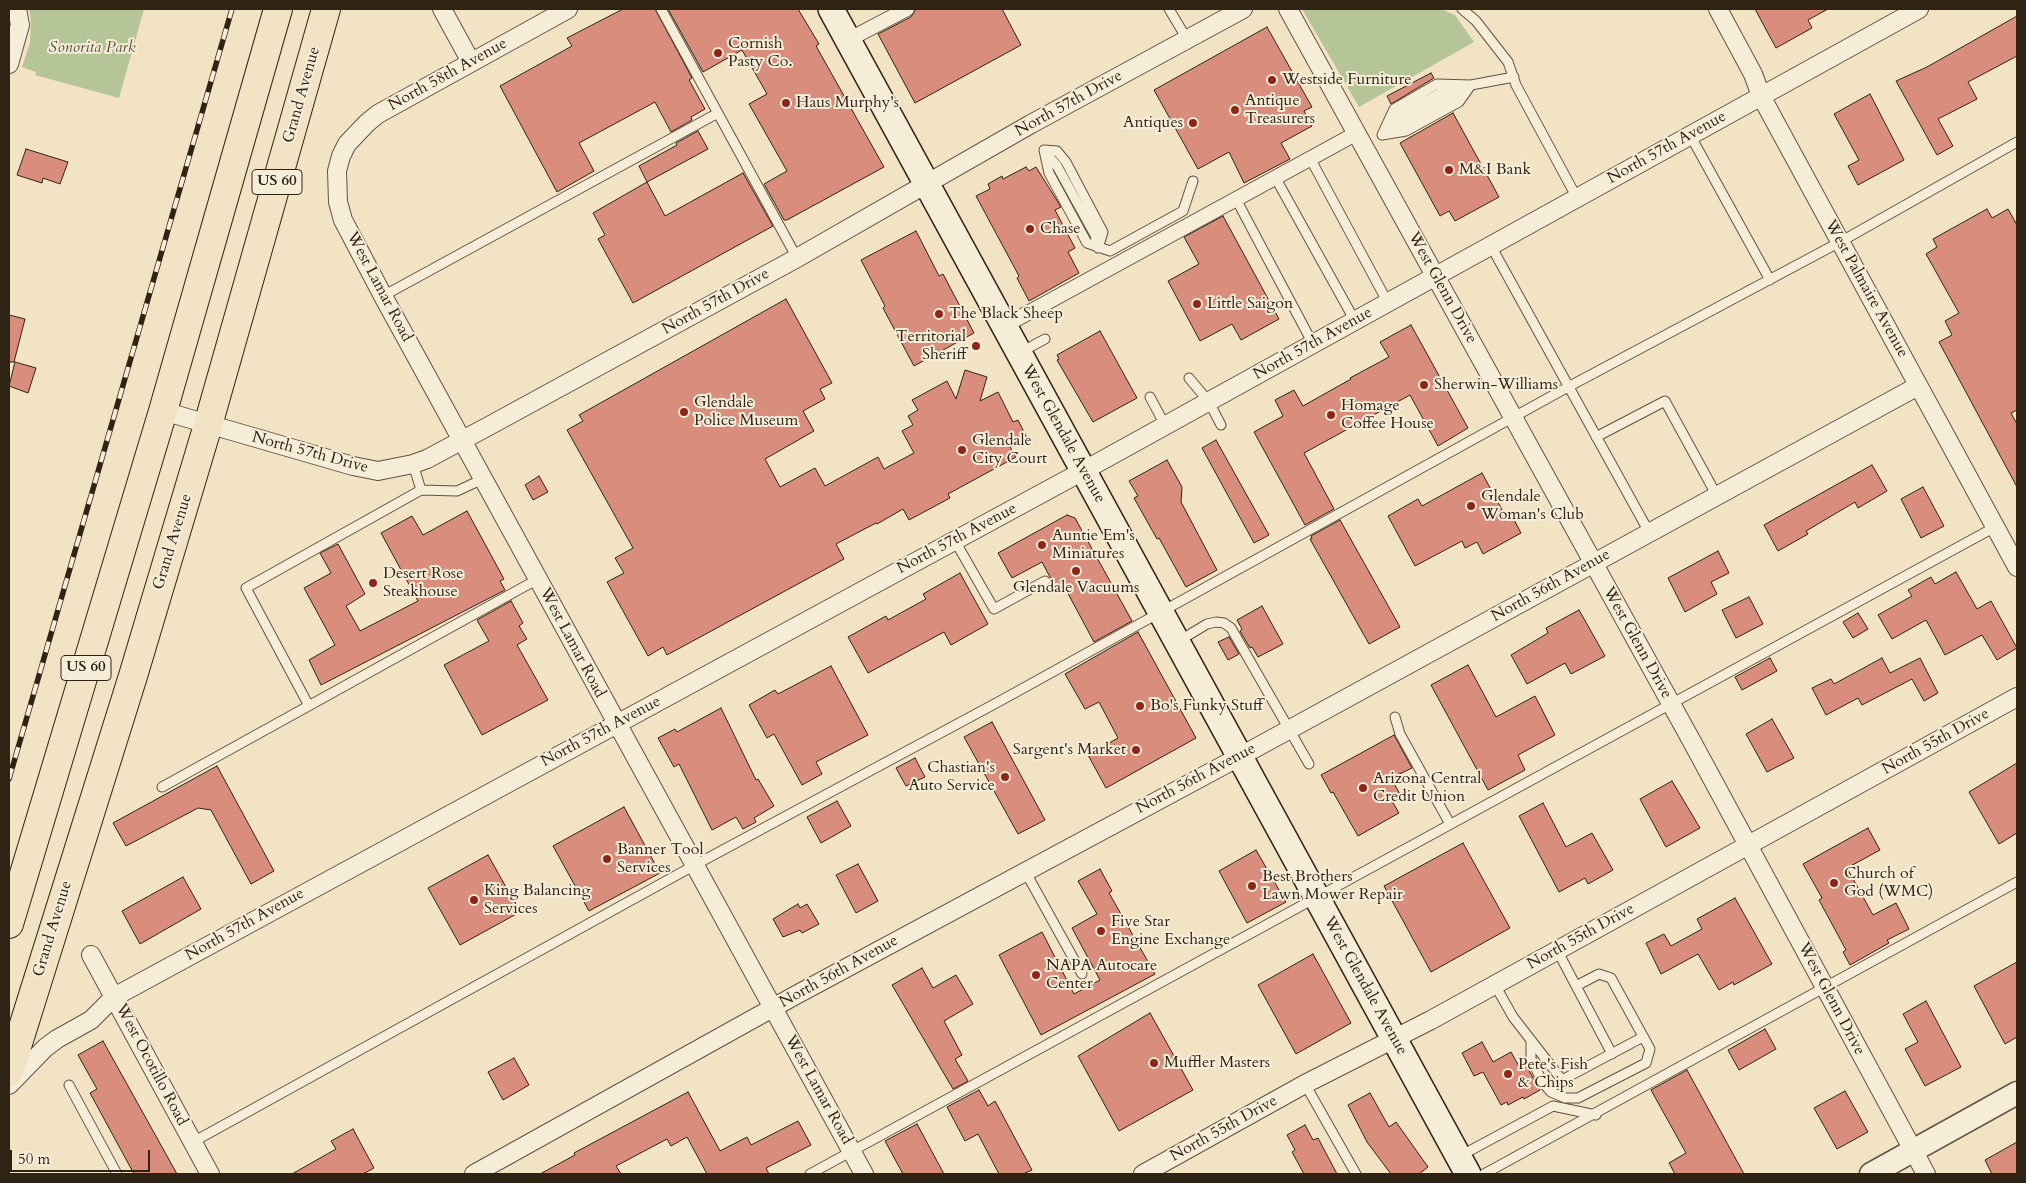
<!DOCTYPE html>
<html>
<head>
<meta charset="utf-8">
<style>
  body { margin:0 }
  #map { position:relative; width:2026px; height:1183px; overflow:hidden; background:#f1e3c4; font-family:Cardo,serif }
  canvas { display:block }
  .frame { position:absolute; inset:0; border:10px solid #2f2314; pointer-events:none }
  .scale { position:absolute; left:10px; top:1150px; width:140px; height:22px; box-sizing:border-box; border:2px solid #2f2314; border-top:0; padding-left:6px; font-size:15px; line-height:18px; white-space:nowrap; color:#2f2314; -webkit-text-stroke:4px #f6edd9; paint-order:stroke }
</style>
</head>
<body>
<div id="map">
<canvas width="2026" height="1183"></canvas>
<div class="frame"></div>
<div class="scale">50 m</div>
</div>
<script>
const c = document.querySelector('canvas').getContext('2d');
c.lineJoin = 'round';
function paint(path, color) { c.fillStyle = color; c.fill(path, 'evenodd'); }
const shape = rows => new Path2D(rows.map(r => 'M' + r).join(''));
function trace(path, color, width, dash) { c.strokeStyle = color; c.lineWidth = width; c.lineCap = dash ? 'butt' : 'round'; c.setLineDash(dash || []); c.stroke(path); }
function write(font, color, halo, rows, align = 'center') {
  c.font = font + ' Cardo,serif'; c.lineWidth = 4; c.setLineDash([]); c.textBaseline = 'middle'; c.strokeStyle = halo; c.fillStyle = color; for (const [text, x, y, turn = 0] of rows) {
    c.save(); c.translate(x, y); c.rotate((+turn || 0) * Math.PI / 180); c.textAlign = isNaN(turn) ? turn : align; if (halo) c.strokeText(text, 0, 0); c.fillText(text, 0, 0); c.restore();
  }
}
const green = shape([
  [29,9,144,9,119,98,35,75,36,72,22,67,30,43,31,20],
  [1302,9,1441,9,1455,15,1474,42,1359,107]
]);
const building = shape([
  [623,9,655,9,692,78,689,80,705,109,691,117,692,120,671,132,655,102,579,143,594,171,557,192,500,86,572,46,567,38,623,9],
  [668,9,798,9,819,44,816,46,884,167,787,220,784,220,764,184,787,171,749,104,767,94,742,50,703,72,668,9],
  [916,9,1002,9,1021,45,915,103,878,34,911,17,916,9],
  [1755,9,1828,9,1808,20,1812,28,1776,48,1755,9],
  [2017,16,2017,56,1968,82,1977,99,1938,119,1953,146,1937,155,1896,81,1927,67,2017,16],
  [1267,27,1312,107,1304,111,1312,126,1281,143,1290,159,1244,183,1229,152,1198,169,1154,90,1267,27],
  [1431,73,1434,78,1391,104,1387,96,1431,73],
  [1870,94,1904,160,1858,185,1848,166,1859,160,1834,114,1870,94],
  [1453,113,1499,197,1455,221,1449,211,1440,216,1400,143,1453,113],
  [698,131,708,149,647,182,639,166,677,145,676,143,698,131],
  [26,149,68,162,60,184,43,178,42,183,17,175,26,149],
  [1026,167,1029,171,1036,167,1061,207,1055,210,1075,248,1068,252,1079,273,1029,301,1017,278,1019,276,976,196,990,189,988,184,1002,176,1003,179,1026,167],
  [743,173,773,226,633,303,598,239,605,235,593,213,647,182,665,216,743,173],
  [1987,209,1992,218,2008,209,2017,225,2017,410,2011,413,2017,424,2017,487,1939,342,1952,335,1945,321,1959,313,1926,254,1937,247,1933,239,1987,209],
  [1223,216,1279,319,1241,340,1232,324,1200,341,1168,281,1199,264,1184,237,1223,216],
  [916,231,939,276,943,274,974,333,914,366,883,308,885,306,861,260,916,231],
  [786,299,832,383,820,389,825,399,803,411,814,431,765,459,780,487,815,468,825,486,878,457,884,469,914,453,902,431,913,425,908,416,918,410,912,400,947,381,956,399,965,370,987,377,980,401,998,392,1013,422,1018,420,1027,438,1010,447,1016,457,948,494,950,498,909,520,903,509,877,524,876,523,836,544,844,559,667,655,663,647,648,656,607,582,624,573,615,558,633,548,567,430,583,421,579,415,786,299],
  [9,315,25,319,14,362,9,362,9,315],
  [1411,325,1468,428,1438,446,1410,395,1304,453,1334,509,1305,525,1254,432,1283,416,1275,400,1294,390,1303,406,1351,379,1350,378,1389,357,1380,342,1411,325],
  [1100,331,1137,398,1093,422,1057,360,1059,359,1057,355,1100,331],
  [15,362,36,368,28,393,9,386,15,362],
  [1216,440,1269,535,1254,543,1202,448,1216,440],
  [1167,460,1182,487,1181,502,1217,570,1186,587,1159,538,1157,539,1134,498,1138,496,1129,481,1167,460],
  [1872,465,1887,491,1858,508,1855,502,1806,531,1808,534,1778,551,1764,525,1872,465],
  [1482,473,1506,517,1511,514,1521,533,1483,554,1477,542,1465,548,1462,541,1415,566,1388,516,1418,499,1422,506,1482,473],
  [539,476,548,492,533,500,525,485,539,476],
  [1923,487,1944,526,1921,538,1901,499,1923,487],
  [467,511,504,579,500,581,505,590,321,685,309,660,335,645,304,588,331,573,320,553,338,544,365,594,346,606,360,631,418,601,381,533,412,516,423,535,467,511],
  [1067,515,1075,518,1132,621,1094,642,1065,588,1058,592,1042,562,1012,578,998,553,1067,515],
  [1340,520,1400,627,1369,644,1310,539,1312,538,1311,536,1340,520],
  [1718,551,1729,573,1711,582,1717,594,1685,612,1668,578,1718,551],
  [1956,572,1977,609,1991,601,2017,648,1997,660,1982,635,1945,655,1926,620,1892,639,1878,615,1912,596,1908,590,1931,577,1935,584,1956,572],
  [960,573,988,624,951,645,944,632,868,673,848,637,886,616,888,620,926,599,923,594,960,573],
  [1749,597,1763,624,1736,638,1722,610,1749,597],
  [511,601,523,623,519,626,527,639,517,645,548,700,482,735,444,665,489,641,477,620,511,601],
  [1262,606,1283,644,1258,657,1252,647,1250,648,1240,631,1242,629,1237,620,1262,606],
  [1579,610,1605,656,1571,674,1565,663,1527,684,1511,655,1548,633,1546,628,1579,610],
  [1858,613,1868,629,1853,638,1843,622,1858,613],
  [1138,632,1196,738,1106,788,1088,755,1118,738,1099,702,1085,709,1065,674,1138,632],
  [1229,637,1239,654,1228,660,1218,642,1229,637],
  [1770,658,1777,671,1742,690,1735,677,1770,658],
  [1882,658,1890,673,1920,658,1938,693,1924,701,1912,679,1862,705,1858,698,1826,715,1812,688,1831,679,1834,684,1882,658],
  [1468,665,1496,717,1535,696,1555,735,1518,755,1525,770,1488,790,1431,685,1468,665],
  [831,666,868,735,816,762,822,774,802,785,774,734,767,738,749,705,775,690,778,694,831,666],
  [721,708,756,780,758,779,774,806,754,818,756,822,743,829,736,817,712,830,679,764,674,767,658,738,675,729,677,732,721,708],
  [1772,719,1794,758,1767,772,1746,734,1772,719],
  [992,722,1045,820,1018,834,964,737,992,722],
  [1394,735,1412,768,1391,778,1401,796,1392,801,1399,813,1358,836,1333,792,1331,793,1321,775,1394,735],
  [915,758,925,777,906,786,896,768,915,758],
  [2017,763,2017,833,1999,844,1969,792,2017,763],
  [217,766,274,871,251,884,211,810,198,808,126,846,113,823,217,766],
  [1672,781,1700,828,1666,847,1640,799,1672,781],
  [837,801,851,826,821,843,807,817,837,801],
  [1543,803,1566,847,1592,833,1613,870,1588,884,1585,878,1559,892,1519,816,1543,803],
  [624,807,660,873,589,911,553,846,624,807],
  [1868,828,1880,850,1847,868,1873,915,1896,903,1909,929,1887,940,1889,943,1850,965,1843,952,1846,950,1819,900,1822,898,1803,864,1868,828],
  [1463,843,1510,928,1431,972,1384,886,1463,843],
  [1256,850,1286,902,1247,923,1219,871,1256,850],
  [488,855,520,912,460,945,428,888,488,855],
  [858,864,878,901,856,913,836,875,858,864],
  [1100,869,1112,891,1109,893,1155,974,1041,1035,999,955,1042,932,1074,994,1100,980,1072,928,1097,914,1078,881,1100,869],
  [183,877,201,909,140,944,122,911,183,877],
  [1735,898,1772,964,1734,985,1733,982,1719,990,1698,954,1661,974,1646,943,1664,934,1671,946,1702,929,1697,919,1735,898],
  [798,904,800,908,807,904,819,924,802,933,800,930,783,937,773,919,798,904],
  [1313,954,1351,1023,1296,1054,1258,985,1313,954],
  [2017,962,2017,1037,2005,1044,1974,986,2017,962],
  [922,968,933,988,956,975,973,1004,944,1021,962,1055,955,1059,968,1081,953,1089,892,985,922,968],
  [1926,1001,1961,1067,1925,1086,1905,1049,1918,1042,1903,1014,1926,1001],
  [1150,1013,1193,1090,1119,1131,1078,1056,1150,1013],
  [1765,1029,1776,1049,1739,1070,1728,1050,1765,1029],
  [103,1041,177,1174,134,1174,90,1093,97,1089,78,1055,103,1041],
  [1482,1042,1493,1062,1511,1052,1521,1070,1527,1067,1540,1090,1524,1099,1523,1097,1508,1105,1507,1102,1501,1105,1483,1072,1474,1076,1462,1053,1482,1042],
  [514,1058,529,1085,503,1100,488,1072,514,1058],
  [1687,1070,1744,1174,1675,1174,1669,1163,1686,1153,1651,1090,1687,1070],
  [979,1090,988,1106,995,1101,1032,1170,1023,1174,999,1174,978,1134,965,1141,947,1107,979,1090],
  [1845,1091,1868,1132,1837,1149,1814,1108,1845,1091],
  [688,1092,720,1151,747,1137,751,1145,798,1121,811,1145,766,1168,769,1174,707,1174,687,1137,671,1146,667,1139,616,1166,621,1174,540,1174,575,1155,574,1153,688,1092],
  [1370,1093,1389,1127,1396,1122,1428,1167,1419,1174,1391,1174,1367,1142,1348,1105,1370,1093],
  [917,1124,944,1174,903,1174,885,1141,917,1124],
  [1305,1125,1313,1140,1318,1138,1337,1174,1304,1174,1292,1152,1295,1150,1287,1135,1305,1125],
  [353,1129,374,1168,363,1174,292,1174,336,1149,331,1141,353,1129],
  [2017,1142,2017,1174,1992,1174,1985,1160,2017,1142]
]);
const service = shape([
  [661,9,797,258],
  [1169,9,1187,39],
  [1462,9,1476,21,1508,62,1516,85,1577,198],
  [1389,127,1398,117,1442,92,1459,88],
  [1389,131,1460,91],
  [1382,135,1394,109,1437,84,1471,85,1514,77],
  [1382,135,1406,131,1459,102,1471,85],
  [1690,135,1770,280],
  [1044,150,1049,173,1087,243,1110,251,1183,211,1193,181],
  [1044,150,1057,151,1066,162,1103,232,1098,248],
  [1046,153,1057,166,1095,235,1098,248],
  [1310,158,1388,303],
  [1275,177,1355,321],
  [1236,199,1313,344],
  [1491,246,1649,532],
  [383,296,718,113],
  [1021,352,1045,339],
  [1189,378,1209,402,1221,425],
  [1150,397,1165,425],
  [1596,437,1665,401,1717,496],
  [413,464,421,490],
  [955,541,994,609,1045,581],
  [1177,642,1207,624,1216,622,1224,623,1231,628,1309,764],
  [309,706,246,588,421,490,457,491,483,479],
  [1395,717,1400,734,1450,824],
  [162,787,538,579],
  [1025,871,1082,974],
  [1557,950,1612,1054],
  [1495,985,1513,1017,1562,1080,1643,1037],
  [1531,1042,1531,1059,1543,1083,1551,1092,1565,1098,1578,1098,1646,1063,1650,1049,1611,978,1599,974,1576,986],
  [1305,1084,1356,1174],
  [69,1085,117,1174],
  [193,1142,695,865,1000,701,1568,387,1840,242,2017,142],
  [1460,1156,1553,1106,1596,1115],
  [810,1174,1995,527],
  [1484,1174,2017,882]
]);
const pedestrian = shape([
  [848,40,907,9],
  [1004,326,1357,133]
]);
const minor = shape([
  [442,9,471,62],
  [568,9,378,114,367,123,347,144,341,156,337,171,338,202,343,220,383,296,864,1174],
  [1288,9,1690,738,1926,1174],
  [1718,9,1753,74,1761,96,2017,567],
  [9,64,20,25,17,9],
  [163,411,353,466,378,471,413,464,427,459,487,427,797,258,1031,124,1243,9],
  [91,955,210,1174],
  [9,1085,45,1048,57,1039,91,1020,114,997,1083,471,1919,9],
  [474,1174,796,995,1239,757,1918,386],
  [1143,1174,1305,1084,1431,1020,2017,697]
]);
const tertiary = shape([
  [1871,1174,2017,1093]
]);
const secondary = shape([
  [831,9,1468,1174]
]);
const trunk = shape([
  [9,924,163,411,278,9],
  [9,1072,133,676,208,425,326,9]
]);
const rail = shape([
  [9,779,232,9]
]);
const markers = [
  [718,53,5,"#8f2418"],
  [1272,80,5,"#8f2418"],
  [786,103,5,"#8f2418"],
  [1235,110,5,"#8f2418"],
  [1193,123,5,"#8f2418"],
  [1449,170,5,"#8f2418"],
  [1030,229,5,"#8f2418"],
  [1197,304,5,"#8f2418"],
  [939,314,5,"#8f2418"],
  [976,346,5,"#8f2418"],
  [1424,385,5,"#8f2418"],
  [684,412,5,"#8f2418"],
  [1331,415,5,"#8f2418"],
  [962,450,5,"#8f2418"],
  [1471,506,5,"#8f2418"],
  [1042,545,5,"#8f2418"],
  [1076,571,5,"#8f2418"],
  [373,583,5,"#8f2418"],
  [1140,706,5,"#8f2418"],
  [1136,750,5,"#8f2418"],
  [1005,777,5,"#8f2418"],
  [1363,788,5,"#8f2418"],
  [607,859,5,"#8f2418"],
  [1834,883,5,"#8f2418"],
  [1252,886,5,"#8f2418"],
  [474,900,5,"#8f2418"],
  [1101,931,5,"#8f2418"],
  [1036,975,5,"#8f2418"],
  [1154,1063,5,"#8f2418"],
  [1508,1074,5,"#8f2418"]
];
const shields = [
  [277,182,50],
  [86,668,50]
];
const shieldNames = [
  ["US 60",277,182],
  ["US 60",86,668]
];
const poiNames = [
  ["Cornish",728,44],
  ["Pasty Co.",728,62],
  ["Westside Furniture",1282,80],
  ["Antique",1245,101],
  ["Treasurers",1245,119],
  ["Haus Murphy's",796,103],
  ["Antiques",1183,123,"right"],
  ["M&I Bank",1459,170],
  ["Chase",1040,229],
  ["Little Saigon",1207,304],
  ["The Black Sheep",949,314],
  ["Territorial",966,337,"right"],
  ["Sheriff",966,355,"right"],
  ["Sherwin-Williams",1434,385],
  ["Glendale",694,403],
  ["Police Museum",694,421],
  ["Homage",1341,406],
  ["Coffee House",1341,424],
  ["Glendale",972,441],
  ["City Court",972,459],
  ["Glendale",1481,497],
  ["Woman's Club",1481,515],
  ["Auntie Em's",1052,536],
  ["Miniatures",1052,554],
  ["Desert Rose",383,574],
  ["Steakhouse",383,592],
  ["Glendale Vacuums",1076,588,"center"],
  ["Bo's Funky Stuff",1150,706],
  ["Sargent's Market",1126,750,"right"],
  ["Chastian's",995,768,"right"],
  ["Auto Service",995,786,"right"],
  ["Arizona Central",1373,779],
  ["Credit Union",1373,797],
  ["Banner Tool",617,850],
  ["Services",617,868],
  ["Church of",1844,874],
  ["God (WMC)",1844,892],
  ["Best Brothers",1262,877],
  ["Lawn Mower Repair",1262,895],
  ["King Balancing",484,891],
  ["Services",484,909],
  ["Five Star",1111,922],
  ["Engine Exchange",1111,940],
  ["NAPA Autocare",1046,966],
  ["Center",1046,984],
  ["Muffler Masters",1164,1063],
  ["Pete's Fish",1518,1065],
  ["& Chips",1518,1083]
];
const parkNames = [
  ["Sonorita Park",92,48]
];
const streetNames = [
  ["North 58th Avenue",448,75,-29],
  ["Grand Avenue",302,95,-74],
  ["North 57th Drive",1069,104,-29],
  ["North 57th Avenue",1667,148,-29],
  ["West Lamar Road",379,287,62],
  ["West Glenn Drive",1442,288,61],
  ["West Palmaire Avenue",1866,289,61],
  ["North 57th Drive",716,302,-29],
  ["North 57th Avenue",1313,344,-29],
  ["West Glendale Avenue",1063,434,61],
  ["North 57th Drive",310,453,15],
  ["North 57th Avenue",957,539,-28],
  ["Grand Avenue",173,542,-73],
  ["North 56th Avenue",1551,586,-29],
  ["West Lamar Road",572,643,62],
  ["West Glenn Drive",1637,643,61],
  ["North 57th Avenue",601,732,-28],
  ["North 55th Drive",1936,742,-29],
  ["North 56th Avenue",1196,779,-28],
  ["North 57th Avenue",245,925,-29],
  ["Grand Avenue",53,929,-73],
  ["North 55th Drive",1581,937,-29],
  ["North 56th Avenue",839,972,-29],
  ["West Glendale Avenue",1365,986,61],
  ["West Glenn Drive",1831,999,62],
  ["West Ocotillo Road",151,1065,62],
  ["West Lamar Road",818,1090,61],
  ["North 55th Drive",1224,1129,-29]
];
paint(green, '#b6c597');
paint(building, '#d98d7d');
trace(building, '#2f2314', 1);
trace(service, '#605340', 11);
trace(pedestrian, '#605340', 16);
trace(minor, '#605340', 20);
trace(tertiary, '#605340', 25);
trace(secondary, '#2f2314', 28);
trace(trunk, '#2f2314', 30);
trace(service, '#f6edd9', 9);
trace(pedestrian, '#f6edd9', 14);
trace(minor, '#f6edd9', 18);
trace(tertiary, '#f6edd9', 22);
trace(secondary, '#f6edd9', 25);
trace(trunk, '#f1e3c4', 28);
trace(rail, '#2f2314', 5.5);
trace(rail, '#f6edd9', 4, [11]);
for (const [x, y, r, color] of markers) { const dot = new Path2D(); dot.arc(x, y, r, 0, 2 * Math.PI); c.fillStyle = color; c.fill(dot); trace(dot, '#f6edd9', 2); }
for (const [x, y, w] of shields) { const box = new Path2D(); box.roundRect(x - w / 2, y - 12.5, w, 25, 4); c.fillStyle = '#f6edd9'; c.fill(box); trace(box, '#2f2314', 1); }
write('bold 15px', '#2f2314', null, shieldNames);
write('16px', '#2f2314', '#f6edd9', poiNames, 'left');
write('italic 16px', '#58543b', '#f6edd9', parkNames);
write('16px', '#2f2314', '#f6edd9', streetNames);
</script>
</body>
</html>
